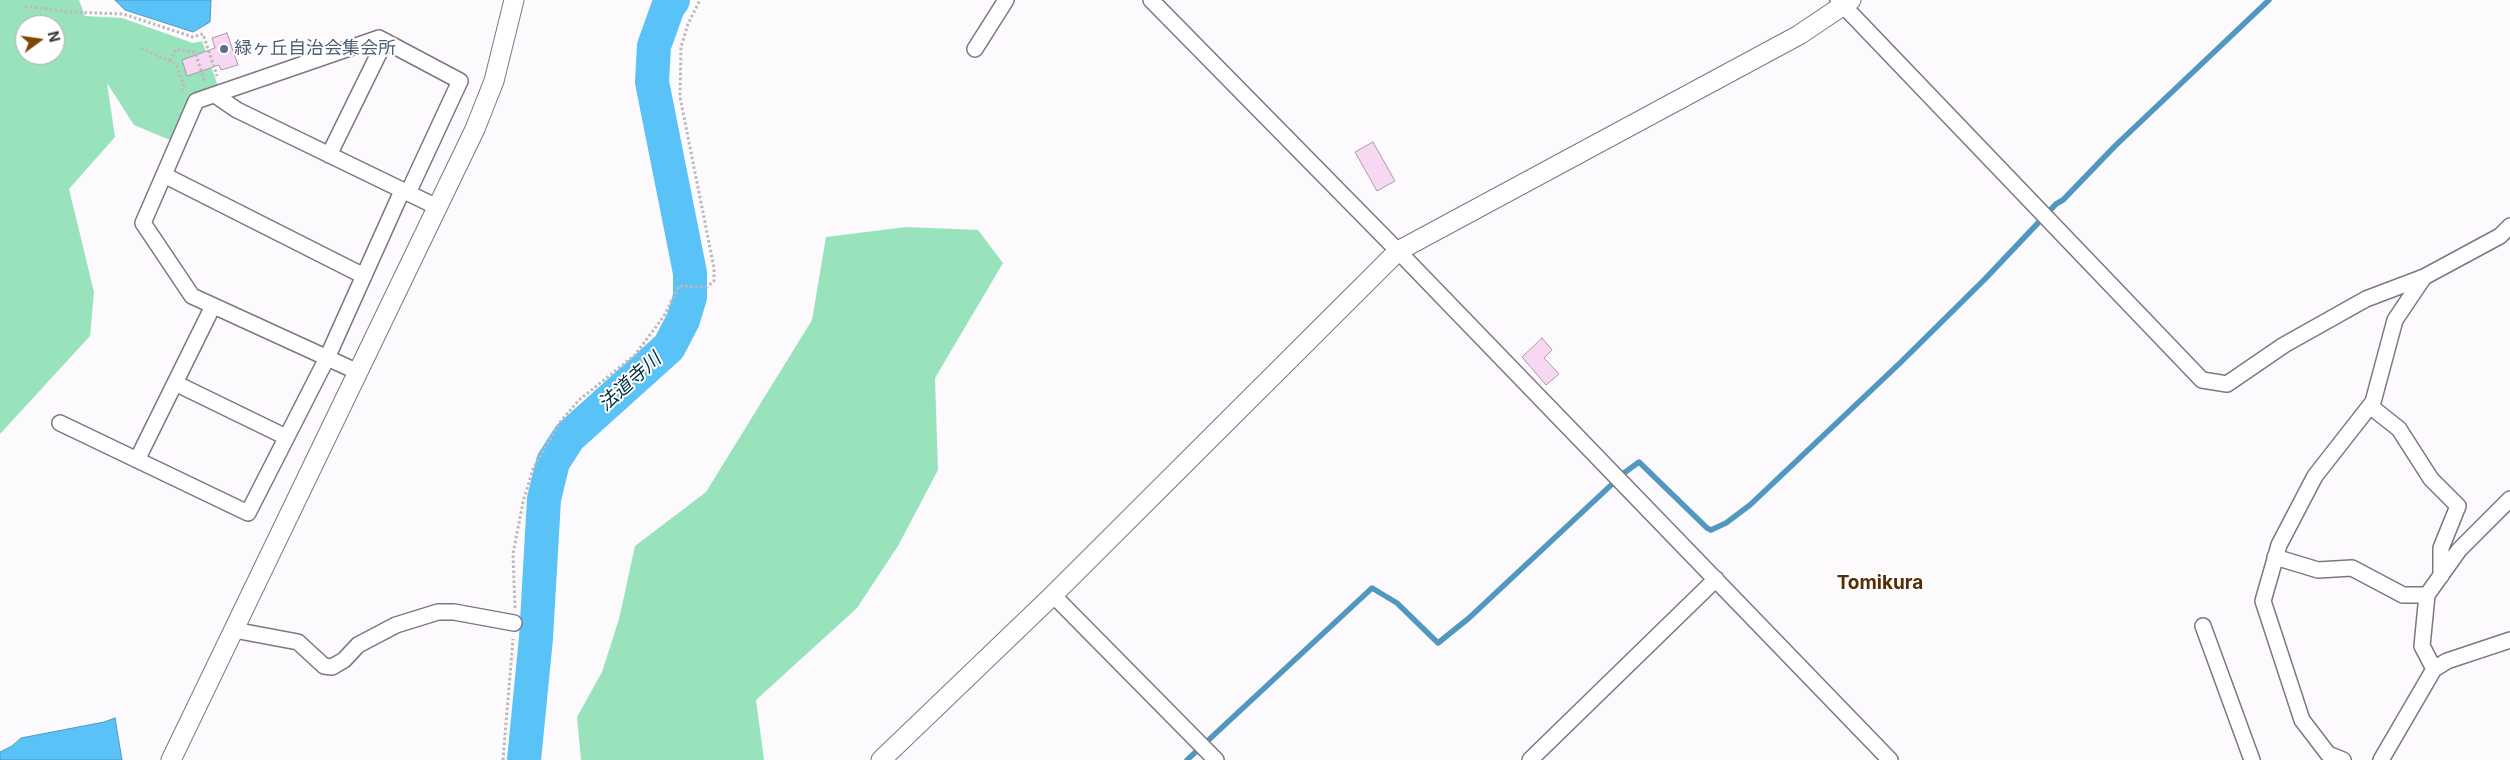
<!DOCTYPE html>
<html>
<head>
<meta charset="utf-8">
<style>
  body { margin:0 }
  #map { position:relative; width:2510px; height:760px; overflow:hidden; background:#fcfafd; font-family:Inter,sans-serif }
  canvas { display:block }
  .north { position:absolute; left:15px; top:15px; width:50px; height:50px; box-sizing:border-box; background:#fff; border:1px solid #b1afb1; border-radius:50%; rotate:76deg; font-size:14px; font-weight:700; line-height:20px; text-align:center; color:#3b373d }
  .north::after { content:''; display:block; margin:auto; width:18px; height:22px; background:#834405; clip-path:polygon(50% 0,100% 100%,50% 72%,0 100%) }
</style>
</head>
<body>
<div id="map">
<canvas width="2510" height="760"></canvas>
<div class="north">N</div>
</div>
<script>
const c = document.querySelector('canvas').getContext('2d');
c.lineJoin = 'round';
function paint(path, color) { c.fillStyle = color; c.fill(path, 'evenodd'); }
const shape = rows => new Path2D(rows.map(r => 'M' + r).join(''));
function trace(path, color, width, dash) { c.strokeStyle = color; c.lineWidth = width; c.lineCap = dash ? 'butt' : 'round'; c.setLineDash(dash || []); c.stroke(path); }
function write(font, color, halo, rows, align = 'center') {
  c.font = font + ' Inter,"Noto Sans JP",sans-serif'; c.lineWidth = 4; c.setLineDash([]); c.textBaseline = 'middle'; c.strokeStyle = halo; c.fillStyle = color; for (const [text, x, y, turn = 0] of rows) {
    c.save(); c.translate(x, y); c.rotate((+turn || 0) * Math.PI / 180); c.textAlign = isNaN(turn) ? turn : align; if (halo) c.strokeText(text, 0, 0); c.fillText(text, 0, 0); c.restore();
  }
}
const green = shape([
  [0,0,79,0,85,16,122,18,193,43,202,41,218,86,193,95,170,140,134,125,107,83,115,137,69,189,94,292,90,336,0,434],
  [25,25,55,25,55,55,25,55],
  [906,227,978,230,1003,263,935,378,938,470,898,546,857,608,756,700,764,760,581,760,577,717,602,672,619,619,635,546,706,492,812,320,826,237]
]);
const water = shape([
  [115,0,211,0,210,22,193,32,125,10,115,0],
  [115,718,122,760,0,760,0,752,12,746,21,738,104,722,115,718]
]);
const stream = shape([
  [1187,760,1372,588,1397,603,1438,643,1469,618,1624,473,1639,462,1707,528,1711,530,1726,523,1750,505,1900,363,1985,279,2056,204,2063,200,2115,146,2269,0]
]);
const river = shape([
  [524,760,536,638,544,499,553,462,569,437,669,347,683,320,690,297,690,273,652,82,654,46,668,7,673,0]
]);
const building = shape([
  [227,33,238,65,221,70,219,65,187,76,182,60,215,48,212,38,227,33],
  [1373,142,1395,181,1377,191,1355,152,1373,142],
  [1542,338,1552,350,1544,358,1559,374,1546,385,1522,357,1542,338]
]);
const path = shape([
  [25,6,70,12,123,14,193,37,203,34,217,76],
  [141,48,176,64,184,86,181,92],
  [170,61,176,49,195,52,204,79,201,80],
  [515,608,513,554,523,502,533,469,560,422,579,400,635,355,664,316,679,286,707,287,714,281,714,268,680,97,681,47,688,24,700,0],
  [503,760,513,639]
]);
const minor = shape([
  [1151,0,1398,251,1890,760],
  [1838,0,2202,380,2227,384,2284,345,2366,299,2424,277],
  [975,49,1006,0],
  [215,95,237,110,437,207],
  [329,155,385,41],
  [164,175,364,276],
  [358,372,192,296,143,223,196,101,379,38,460,81,408,193],
  [175,383,286,437],
  [2370,406,2399,429,2431,479,2458,506,2441,548,2441,576],
  [60,423,248,513,327,358,402,191],
  [137,460,213,306],
  [2275,557,2318,570,2352,568,2403,595,2427,595],
  [1053,595,1216,760],
  [2203,626,2252,760],
  [234,630,298,642,324,666,332,667,344,660,358,645,396,625,438,612,454,612,514,623],
  [2434,669,2422,646,2427,595,2459,550,2510,499],
  [1530,760,1716,579],
  [2343,760,2328,754,2302,720,2263,601,2279,545,2315,476,2373,402,2395,320,2424,277,2500,236,2510,226],
  [2381,760,2434,669,2447,661,2510,640]
]);
const tertiary = shape([
  [171,760,475,129,494,81,514,0],
  [881,760,1053,595,1398,251,1799,35,1851,0]
]);
const markers = [
  [224,49,5,"#5c6f8a"]
];
const serviceNames = [
  ["緑ヶ丘自治会集会所",234,49]
];
const waterNames = [
  ["法道寺川",630,382,-42]
];
const neighbourhoodNames = [
  ["Tomikura",1880,583]
];
paint(green, '#98e3bc');
paint(water, '#59c2f7');
trace(water, '#5098bf', 1);
trace(stream, '#5098bf', 5.5);
trace(river, '#59c2f7', 34);
paint(building, '#f7d8f2');
trace(building, '#aa9ba7', 1);
trace(minor, '#7f7684', 18);
trace(tertiary, '#7f7684', 21);
trace(path, '#bcb9bd', 3, [2.5, 2.5]);
trace(minor, '#fff', 15);
trace(tertiary, '#fff', 19);
for (const [x, y, r, color] of markers) { const dot = new Path2D(); dot.arc(x, y, r, 0, 2 * Math.PI); c.fillStyle = color; c.fill(dot); trace(dot, '#fff', 2); }
write('18px', '#4e5e75', '#fff', serviceNames, 'left');
write('italic 19px', '#002e43', '#fff', waterNames);
write('bold 19px', '#582d05', '#fff', neighbourhoodNames);
</script>
</body>
</html>
